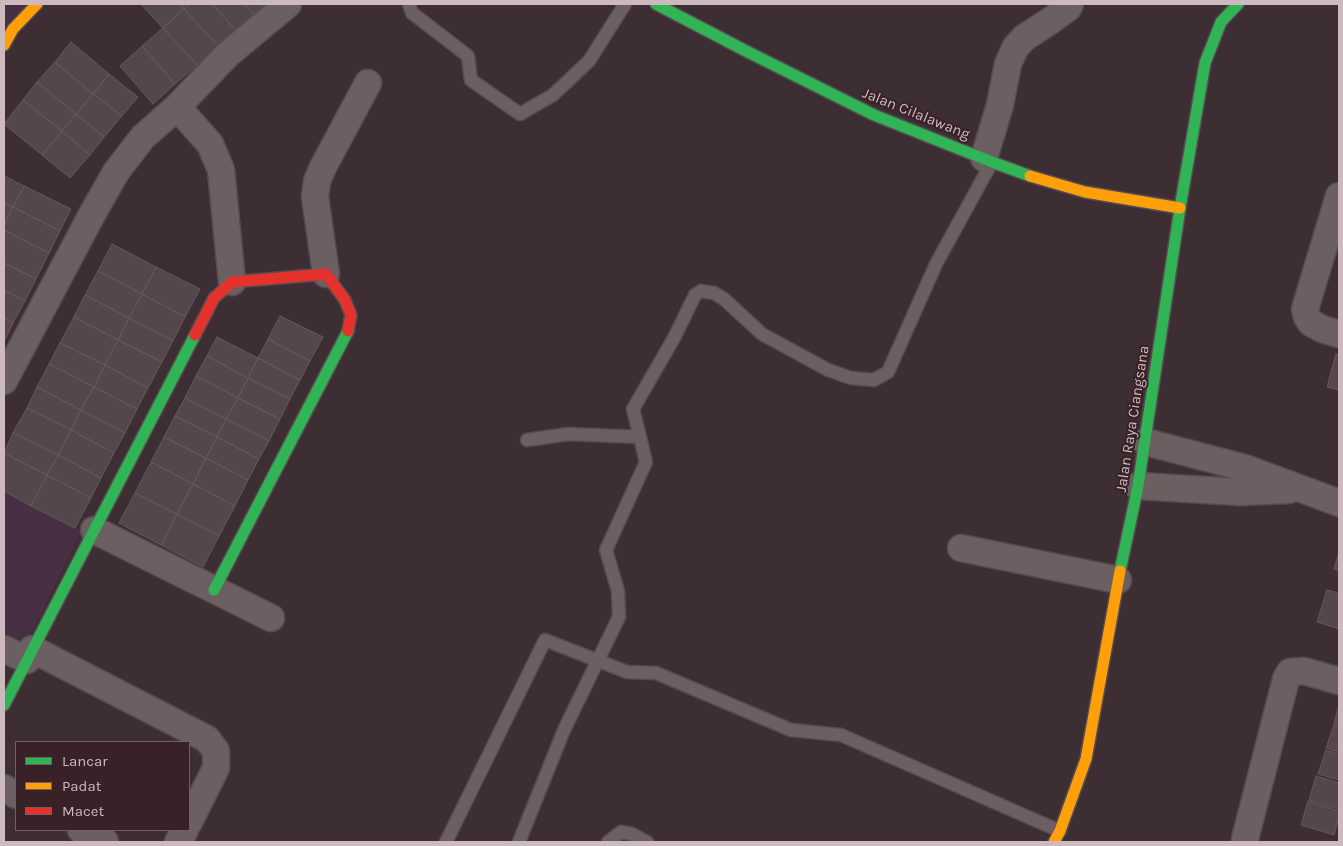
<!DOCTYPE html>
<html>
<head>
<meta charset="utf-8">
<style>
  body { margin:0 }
  #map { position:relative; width:1343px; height:846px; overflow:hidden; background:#3d2e33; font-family:Karla,sans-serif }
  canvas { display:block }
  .frame { position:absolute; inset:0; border:5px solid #cdbabf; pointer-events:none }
  .legend { position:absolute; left:15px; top:741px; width:175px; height:90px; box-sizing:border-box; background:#392128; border:1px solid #745e64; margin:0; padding:6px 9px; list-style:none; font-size:15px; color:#cdbabf }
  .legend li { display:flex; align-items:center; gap:10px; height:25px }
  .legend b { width:25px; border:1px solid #745e64 }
</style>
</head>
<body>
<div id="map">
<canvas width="1343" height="846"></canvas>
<div class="frame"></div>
<ul class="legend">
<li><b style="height:6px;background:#30b455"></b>Lancar</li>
<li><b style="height:6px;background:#ff9f0a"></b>Padat</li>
<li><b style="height:6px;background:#e5322d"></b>Macet</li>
</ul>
</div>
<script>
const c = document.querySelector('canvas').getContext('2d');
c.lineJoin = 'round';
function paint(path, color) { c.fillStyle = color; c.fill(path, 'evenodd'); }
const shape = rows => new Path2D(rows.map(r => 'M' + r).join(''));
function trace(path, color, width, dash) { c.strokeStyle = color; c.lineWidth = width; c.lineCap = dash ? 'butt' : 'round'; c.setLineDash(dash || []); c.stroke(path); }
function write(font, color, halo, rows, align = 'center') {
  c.font = font + ' Karla,sans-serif'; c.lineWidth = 4; c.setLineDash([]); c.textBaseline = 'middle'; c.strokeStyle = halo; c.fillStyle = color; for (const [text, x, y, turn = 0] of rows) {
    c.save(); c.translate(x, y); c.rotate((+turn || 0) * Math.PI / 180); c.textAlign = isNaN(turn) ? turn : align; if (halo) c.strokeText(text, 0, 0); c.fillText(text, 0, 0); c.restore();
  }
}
const green = shape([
  [4,4,37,4,4,45],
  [4,491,81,531,30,636,20,639,4,636]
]);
const building = shape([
  [141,4,180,4,184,9,163,28,141,4],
  [180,4,190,4,184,9,180,4],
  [190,4,212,4,236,30,218,46,184,9,190,4],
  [212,4,245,4,254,14,236,30,212,4],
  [245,4,266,4,254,14,245,4],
  [184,9,218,46,197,65,163,28,184,9],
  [163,28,197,65,175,84,142,46,163,28],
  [71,42,109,74,93,94,55,62,71,42],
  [142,46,175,84,153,104,120,66,142,46],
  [55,62,93,94,76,114,37,82,55,62],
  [109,74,138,97,122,116,93,94,109,74],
  [37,82,76,114,62,131,23,100,37,82],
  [93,94,122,116,104,137,76,114,93,94],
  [23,100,62,131,42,155,4,124,23,100],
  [76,114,104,137,90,155,62,131,76,114],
  [62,131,90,155,70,178,42,155,62,131],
  [4,176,24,186,13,207,4,203,4,176],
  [24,186,71,209,60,231,13,207,24,186],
  [4,203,13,207,4,225,4,203],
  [13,207,60,231,49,253,4,230,4,225,13,207],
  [4,230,49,253,36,279,4,263,4,230],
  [112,244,156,267,142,294,98,271,112,244],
  [4,263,36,279,25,301,4,290,4,263],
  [156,267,200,289,185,317,142,294,156,267],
  [98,271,142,294,129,318,85,295,98,271],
  [4,290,25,301,13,323,4,318,4,290],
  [142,294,185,317,173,341,129,318,142,294],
  [85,295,129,318,118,340,74,317,85,295],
  [280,316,323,337,310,361,268,339,280,316],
  [74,317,118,340,105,365,60,343,74,317],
  [4,318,13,323,4,342,4,318],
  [129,318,173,341,162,362,118,340,129,318],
  [217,337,258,358,248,378,207,356,217,337],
  [268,339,310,361,300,380,258,358,268,339],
  [118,340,162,362,148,388,105,365,118,340],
  [60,343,105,365,94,387,49,364,60,343],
  [1336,354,1339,355,1339,390,1327,387,1336,354],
  [207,356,248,378,238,398,196,376,207,356],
  [258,358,300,380,290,399,248,378,258,358],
  [49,364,94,387,81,410,37,387,49,364],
  [105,365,148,388,137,409,94,387,105,365],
  [196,376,238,398,226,419,185,398,196,376],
  [248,378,290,399,280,419,238,398,248,378],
  [37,387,81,410,71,430,27,408,37,387],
  [94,387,137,409,125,433,81,410,94,387],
  [185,398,226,419,217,437,175,416,185,398],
  [238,398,280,419,269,441,226,419,238,398],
  [27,408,71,430,58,455,13,433,27,408],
  [81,410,125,433,114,453,71,430,81,410],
  [175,416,217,437,206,458,164,437,175,416],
  [226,419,269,441,259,459,217,437,226,419],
  [71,430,114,453,101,478,58,455,71,430],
  [13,433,58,455,47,475,4,453,13,433],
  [164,437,206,458,193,484,151,462,164,437],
  [217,437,259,459,248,480,206,458,217,437],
  [4,453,47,475,31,506,4,491,4,453],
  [58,455,101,478,91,498,47,475,58,455],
  [206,458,248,480,235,506,193,484,206,458],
  [151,462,193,484,177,514,135,493,151,462],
  [47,475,91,498,75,528,31,506,47,475],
  [193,484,235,506,219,536,177,514,193,484],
  [135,493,177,514,161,545,119,523,135,493],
  [177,514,219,536,203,567,161,545,177,514],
  [1339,552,1339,571,1334,569,1339,552],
  [1327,590,1339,593,1339,629,1317,622,1327,590],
  [1339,706,1339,725,1334,723,1339,706],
  [1334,725,1339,726,1339,752,1326,748,1334,725],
  [1326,750,1339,754,1339,780,1318,774,1326,750],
  [1316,776,1339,783,1339,809,1309,800,1316,776],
  [1308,801,1339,811,1339,817,1334,835,1301,825,1308,801]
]);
const lane = shape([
  [409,4,412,13,468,56,471,80,520,114,553,95,589,61,625,4],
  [527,440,568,434,640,437],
  [446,842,545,640,627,672,656,673,791,730,841,735,1060,831],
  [519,842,564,730,619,617,618,591,606,550,646,462,633,409,674,338,695,295,701,291,714,293,724,299,762,334,828,370,851,378,874,380,888,372,936,264,992,162],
  [608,842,621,832,632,834,647,842]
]);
const street = shape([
  [177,107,210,144,221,170,232,282],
  [984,158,1000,105,1008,64,1015,48,1024,38,1050,21,1068,8,1070,4],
  [1339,196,1305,309,1307,317,1311,323,1322,329,1339,334],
  [326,274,315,197,317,181,323,167,368,83],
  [4,381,90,218,116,172,143,137,177,107,228,54,288,4],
  [1146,442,1245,468,1339,503],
  [1138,486,1240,492,1289,490],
  [94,530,271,618],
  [961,548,1118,580],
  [4,649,27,660],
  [32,649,207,739,216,751,216,768,189,822],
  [4,788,16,795],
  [81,830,105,842],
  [178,842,185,830],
  [1245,842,1245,839,1286,679,1290,672,1304,671,1339,681]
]);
const fast = shape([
  [656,4,746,51,874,115,992,162,1030,176],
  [1120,571,1138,486,1180,208,1205,63,1221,22,1238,4],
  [214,590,348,331],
  [4,705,195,335]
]);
const slow = shape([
  [4,45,13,29,37,4],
  [1030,176,1085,192,1180,208],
  [1054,842,1060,831,1086,759,1120,571]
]);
const jam = shape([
  [195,335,214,298,232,282,326,274,345,300,351,315,348,331]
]);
const streetNames = [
  ["Jalan Cilalawang",916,114,22],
  ["Jalan Raya Ciangsana",1133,419,-81]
];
paint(green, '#473044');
paint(building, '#54474b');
trace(building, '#65575b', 1);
trace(lane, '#564b4e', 15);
trace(street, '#564b4e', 29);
trace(fast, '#564b4e', 14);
trace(slow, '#564b4e', 14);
trace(jam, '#564b4e', 14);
trace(lane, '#6b5f62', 12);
trace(street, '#6b5f62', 26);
trace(fast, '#30b455', 11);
trace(slow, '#ff9f0a', 11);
trace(jam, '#e5322d', 11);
write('15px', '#cdbabf', '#392128', streetNames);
</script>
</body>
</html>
